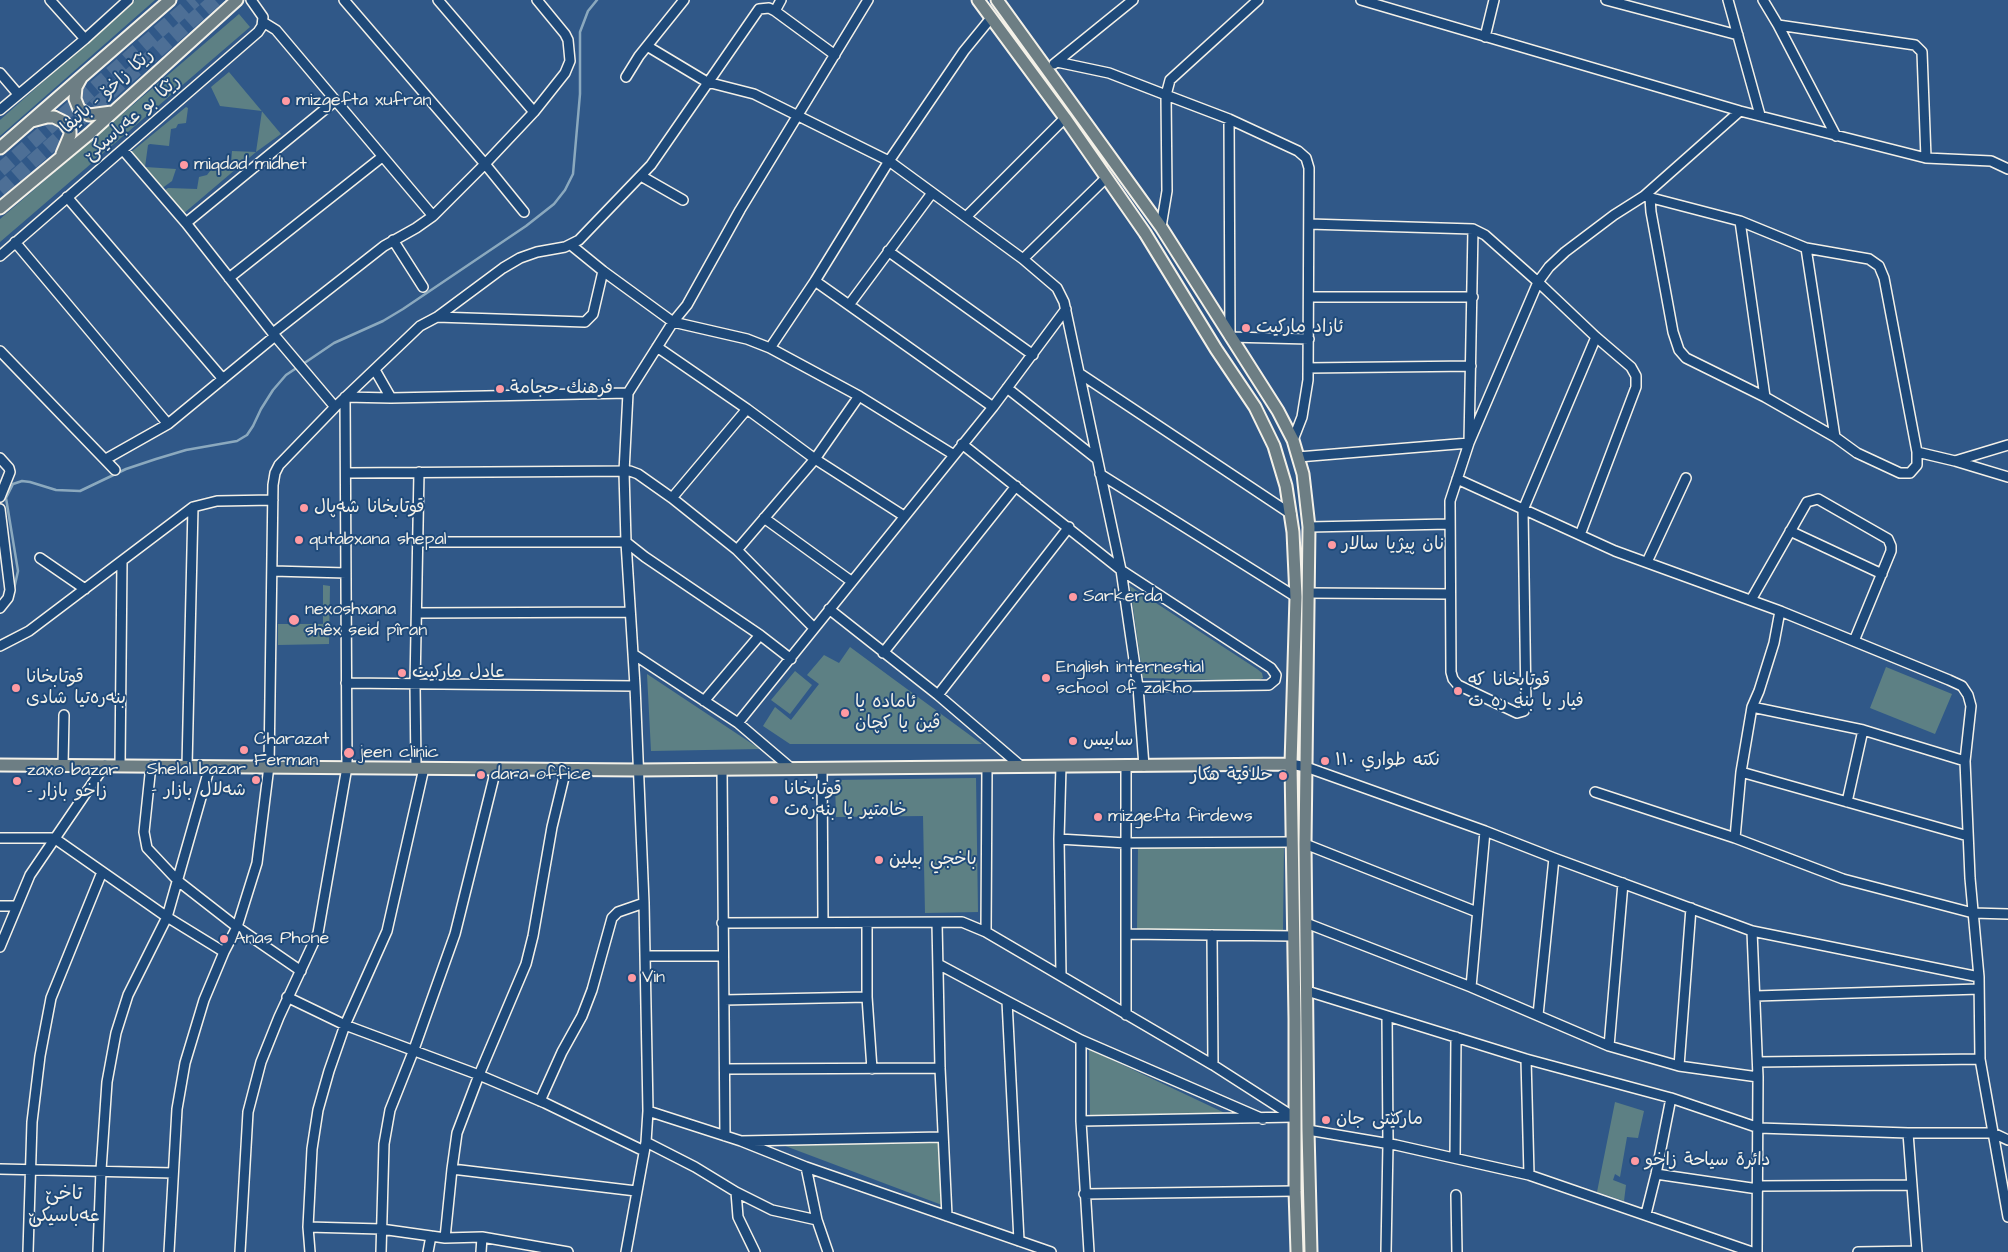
<!DOCTYPE html>
<html>
<head>
<meta charset="utf-8">
<style>
  body { margin:0 }
  canvas { display:block; background:#305888 }
</style>
</head>
<body>
<canvas width="2008" height="1252"></canvas>
<script>
const c = document.querySelector('canvas').getContext('2d');
c.lineJoin = 'round';
function paint(path, color) { c.fillStyle = color; c.fill(path, 'evenodd'); }
const shape = rows => new Path2D(rows.map(r => 'M' + r).join(''));
function trace(path, color, width, dash) { c.strokeStyle = color; c.lineWidth = width; c.lineCap = dash ? 'butt' : 'round'; c.setLineDash(dash || []); c.stroke(path); }
function write(font, color, halo, rows, align = 'center') {
  c.font = font + ' "Architects Daughter","Playpen Sans Arabic",sans-serif'; c.lineWidth = 4; c.setLineDash([]); c.textBaseline = 'middle'; c.strokeStyle = halo; c.fillStyle = color; for (const [text, x, y, turn = 0] of rows) {
    c.save(); c.translate(x, y); c.rotate((+turn || 0) * Math.PI / 180); c.textAlign = isNaN(turn) ? turn : align; if (halo) c.strokeText(text, 0, 0); c.fillText(text, 0, 0); c.restore();
  }
}
const green = shape([
  [135,0,155,0,0,136,0,120],
  [239,14,250,27,0,242,0,219],
  [229,72,281,134,256,152,183,214,164,191,168,188,197,189,199,177,207,175,214,166,231,164,232,151,256,152,262,111,220,106,211,87],
  [186,107,188,108,186,123,178,124,176,128,171,129,169,146,150,144,148,145,145,167,176,169,172,181,161,189,130,153],
  [323,585,330,586,329,644,278,645,278,624,323,624],
  [1130,586,1257,669,1262,673,1263,678,1256,681,1143,678],
  [850,647,892,678,982,744,790,744,763,726,775,707,791,720,819,684,807,675,824,655,839,663],
  [1886,667,1952,694,1935,734,1870,708],
  [795,671,812,685,790,714,771,700],
  [647,674,760,749,651,751],
  [976,778,978,912,925,913,923,816,836,817,835,780],
  [1284,846,1283,930,1137,930,1138,847],
  [1089,1049,1227,1114,1090,1115],
  [1615,1102,1644,1111,1638,1138,1627,1137,1620,1177,1615,1174,1613,1180,1626,1185,1624,1201,1597,1192],
  [940,1143,942,1205,780,1144]
]);
const stream = shape([
  [303,364,334,343,383,321,403,309,526,226,554,204,565,190,573,174,580,94,580,32,588,11,597,0],
  [14,589,18,571,6,498,13,484,22,481,30,482,56,490,80,491,126,469,156,459,186,450,237,441,247,435,253,426,261,409,273,390,286,375,298,367]
]);
const highwayTunnel = shape([
  [0,170,195,0],
  [0,190,215,0]
]);
const minor = shape([
  [50,0,85,39],
  [344,0,485,164,524,212],
  [438,0,534,112],
  [1361,0,1740,111,1926,158,1991,161,2008,169],
  [1606,0,1738,35],
  [1728,0,1760,115],
  [1763,0,1778,25,1836,136],
  [775,11,781,0],
  [263,22,276,30,433,216],
  [1778,25,1915,45,1922,52,1926,158],
  [1485,37,1494,0],
  [647,46,707,82,754,94,889,161,1023,259,1057,288,1064,302,1121,570,1138,687,1144,766],
  [1057,62,1109,73,1166,95,1229,119,1298,151,1306,158,1309,168,1308,380,1302,417,1293,440],
  [1054,64,1133,0],
  [0,73,18,94],
  [626,77,639,56,684,0],
  [0,110,85,39,128,0],
  [1229,119,1230,337,1309,339],
  [123,150,186,223,275,336,335,407],
  [641,176,683,200],
  [1644,196,1740,221,1806,248,1869,259,1879,266,1884,278,1917,452,1955,461,2008,477],
  [67,197,223,379],
  [1650,198,1651,212,1673,332,1679,350,1686,358,1765,397,1835,437],
  [966,217,1065,118],
  [1740,221,1765,397],
  [186,223,335,101],
  [1309,224,1473,229,1485,235,1538,282,1596,337,1631,367,1636,376,1636,387,1580,535],
  [1161,227,1167,191,1166,95,1170,80,1258,0],
  [393,240,423,287],
  [15,242,168,424],
  [571,245,603,271,673,322,747,339,770,348,859,396,954,455],
  [1806,248,1835,437,1857,453,1900,473,1910,473,1917,465,1917,452],
  [888,251,1033,355],
  [0,256,258,32,262,26,263,17,251,0],
  [1023,259,1106,178],
  [229,278,382,157],
  [815,281,993,407],
  [1310,297,1473,297],
  [849,305,932,193],
  [437,317,503,268,520,258,537,252,565,247,579,240,651,165,759,9,769,8,775,11,835,55],
  [273,333,384,246,416,228,433,216,485,164,534,112,565,73,570,61,568,40,565,34,537,0],
  [1596,337,1523,510,1526,705,1524,711,1517,713,1458,685,1453,679,1451,672,1450,501,1469,443,1538,282,1549,267,1565,252,1614,215,1644,196,1740,111],
  [657,347,747,409,815,459,904,516],
  [770,348,815,281,889,161,964,51,991,18],
  [0,351,115,470],
  [1308,368,1471,366],
  [375,370,391,398],
  [1079,373,1291,514],
  [1007,388,1097,459],
  [345,397,391,398,628,393],
  [962,444,1121,570,1271,668,1276,675,1275,680,1269,685,1138,687],
  [1298,457,1469,443,1473,229],
  [0,458,9,468,10,472,0,497],
  [106,459,168,424,275,336],
  [1955,461,2008,445],
  [347,473,630,471,638,474,672,498,737,550,814,628],
  [1100,474,1296,597],
  [1457,479,1615,551,1780,611,1774,643,1759,691,1752,707],
  [672,498,747,409],
  [0,509,10,590,8,598,0,608],
  [764,518,851,581],
  [1309,527,1449,524],
  [1790,531,1882,574],
  [417,542,626,542,645,557,760,635,791,659],
  [737,550,815,459,859,396],
  [40,558,85,589],
  [1647,562,1686,478],
  [273,571,346,573],
  [1309,593,1450,594],
  [1751,600,1807,502,1818,499,1888,539,1891,546,1891,551,1854,641],
  [829,609,938,695,1022,767],
  [1780,611,1949,680,1962,686,1968,695,1971,706,1965,761,1970,878,1979,977,1980,1059,2008,1217],
  [417,613,630,612],
  [0,646,29,631,193,507,217,501,273,500],
  [883,653,1016,486],
  [633,654,738,723,792,769],
  [346,683,635,686],
  [938,695,1069,527],
  [704,701,760,635],
  [738,723,993,407,1066,309],
  [1291,764,1306,767,1485,831,1554,858,1752,931,1979,977],
  [63,765,64,715],
  [120,765,122,561],
  [151,765,144,832,147,848,178,881,237,927,301,971],
  [187,766,193,507],
  [1061,766,1059,839,1061,975],
  [416,768,415,685,419,472],
  [822,768,823,922],
  [722,769,725,1136],
  [1741,772,1968,836],
  [1595,792,1735,838,1843,879,1973,913,2008,914],
  [1847,802,1863,730],
  [0,838,54,838,167,917,224,952],
  [1735,838,1741,772,1752,707,1863,730,1965,761],
  [1059,839,1126,843,1292,842],
  [1305,844,1477,912],
  [0,906,16,906],
  [722,923,962,922,986,932,987,767],
  [867,923,867,997,872,1069],
  [937,923,940,1068,947,1216],
  [1306,923,1471,987,1609,1046,1679,1066,1758,1077],
  [1752,931,1758,1077,1757,1252],
  [986,932,1213,1065,1294,1117],
  [1127,934,1294,936],
  [1212,935,1213,1065],
  [0,947,30,875,105,765],
  [645,956,723,956],
  [938,964,1007,1001,1019,1241],
  [1471,987,1485,831],
  [1307,991,1526,1059,1671,1098,1759,1128,1908,1133,1993,1133,2008,1140],
  [1756,996,1979,989],
  [287,997,345,1025,479,1075,545,1103,644,1151],
  [724,1000,867,997],
  [1007,1001,1081,1040,1263,1119],
  [1126,1015,1126,766],
  [1538,1015,1554,858],
  [1081,1040,1081,1121,1089,1252],
  [1609,1046,1623,883],
  [1526,1059,1529,1175],
  [1758,1062,1980,1059],
  [1679,1066,1691,908],
  [725,1069,940,1068],
  [540,1101,562,1052,582,1016,592,990,612,918,618,912,644,903],
  [648,1111,741,1141,942,1137],
  [1081,1121,1294,1117],
  [1308,1130,1396,1145,1529,1175,1752,1252],
  [1908,1133,1917,1252],
  [741,1141,806,1167,1051,1252],
  [646,1142,695,1167,736,1192],
  [1455,1158,1456,1037],
  [806,1167,817,1220,828,1252],
  [0,1169,173,1173],
  [452,1169,636,1191],
  [1656,1174,1758,1189],
  [1758,1186,1912,1185],
  [1084,1194,1295,1191],
  [1456,1195,1457,1252],
  [1646,1214,1656,1174,1671,1098],
  [308,1227,381,1229,445,1238,482,1237,568,1252],
  [445,1238,452,1169,457,1133,479,1075,526,964,533,936,552,827,566,769],
  [28,1252,32,1122,40,1056,51,998,102,872],
  [98,1252,101,1170,107,1082,116,1033,128,995,167,917,210,766],
  [169,1252,177,1109,185,1063,204,1000,224,952,237,927,257,863,269,766,273,485,275,473,279,465,335,407,420,326,437,317,585,322,593,314,603,271],
  [240,1252,248,1112,261,1062,279,1017,318,933,347,767,345,397],
  [310,1252,308,1227,312,1149,318,1110,329,1071,345,1025,387,931,424,768],
  [381,1252,384,1144,390,1110,413,1052,455,934,496,769],
  [428,1252,431,1236],
  [481,1252,482,1237],
  [626,1252,646,1142,648,1111,644,903,635,686,626,542,624,472,628,393,673,322,687,305,740,210,868,0],
  [755,1252,738,1217,736,1192,772,1210,817,1220],
  [1386,1252,1388,1144,1387,1016],
  [1858,1252,1917,1251]
]);
const major = shape([
  [978,0,1065,118,1145,233,1216,349,1255,407,1274,446,1286,486,1293,532,1296,597,1291,764,1295,1019,1295,1191,1297,1252],
  [997,0,1161,227,1278,411,1293,440,1303,474,1309,527,1305,844,1308,1130,1311,1252],
  [81,78,76,87,75,99,79,109,89,115,112,112],
  [32,121,47,117,54,117,64,122,70,131,70,135,62,154],
  [0,148,170,0],
  [0,208,89,134,237,0],
  [0,765,638,770,1291,764]
]);
const markers = [
  [286,101,5,"#ff9aa2"],
  [184,165,5,"#ff9aa2"],
  [1246,328,5,"#ff9aa2"],
  [500,389,5,"#ff9aa2"],
  [304,508,5,"#ff9aa2"],
  [299,540,5,"#ff9aa2"],
  [1332,545,5,"#ff9aa2"],
  [1073,597,5,"#ff9aa2"],
  [294,620,6,"#ff9aa2"],
  [402,673,5,"#ff9aa2"],
  [1046,678,5,"#ff9aa2"],
  [16,688,5,"#ff9aa2"],
  [1458,691,5,"#ff9aa2"],
  [845,713,5,"#ff9aa2"],
  [1073,741,5,"#ff9aa2"],
  [244,750,5,"#ff9aa2"],
  [349,753,6,"#ff9aa2"],
  [1325,761,5,"#ff9aa2"],
  [481,775,5,"#ff9aa2"],
  [1283,776,5,"#ff9aa2"],
  [256,780,5,"#ff9aa2"],
  [17,781,5,"#ff9aa2"],
  [774,800,5,"#ff9aa2"],
  [1098,817,5,"#ff9aa2"],
  [879,860,5,"#ff9aa2"],
  [224,939,5,"#ff9aa2"],
  [632,978,5,"#ff9aa2"],
  [1326,1120,5,"#ff9aa2"],
  [1635,1161,5,"#ff9aa2"]
];
const streetNames = [
  ["رێکا زاخۆ - باتیفا",108,92,-42],
  ["رێكا بو عه‌باسيكێ",133,119,-41]
];
const poiNames = [
  ["mizgefta xufran",296,101],
  ["miqdad midhet",194,165],
  ["ئازاد ماركيت",1256,328],
  ["فرهنك حجامة",510,389],
  ["قوتابخانا شەپال",314,508],
  ["qutabxana shepal",309,540],
  ["نان پيژيا سالار",1342,545],
  ["Sarkerda",1083,597],
  ["nexoshxana",305,610],
  ["shêx seid pîran",305,631],
  ["English internestial",1056,668],
  ["school of zakho",1056,689],
  ["عادل ماركيت",412,673],
  ["قوتابخانا",26,678],
  ["بنەرەتیا شادی",26,699],
  ["قوتابخانا كه",1468,681],
  ["فيار يا بنه ره ت",1468,702],
  ["ئاماده یا",855,703],
  ["ڤین یا کچان",855,724],
  ["Charazat",254,740],
  ["Ferman",254,761],
  ["سابيس",1083,741],
  ["jeen clinic",360,753],
  ["نكته طواري ١١٠",1335,761],
  ["Shelal bazar",246,770,"right"],
  ["- شەلال بازار",246,791,"right"],
  ["zaxo bazar",27,771],
  ["- زاخو بازار",27,792],
  ["dara office",491,775],
  ["حلاقية هكار",1273,776,"right"],
  ["قوتابخانا",784,790],
  ["خامتیر یا بنەرەت",784,811],
  ["mizgefta firdews",1108,817],
  ["باخجي بيلين",889,860],
  ["Anas Phone",234,939],
  ["Vin",642,978],
  ["مارکێتی جان",1336,1120],
  ["دائرة سياحة زاخو",1645,1161]
];
const neighbourhoodNames = [
  ["تاخێ",64,1195],
  ["عه‌باسيكێ",64,1217]
];
paint(green, '#5d8084');
trace(stream, '#8ba9be', 2.5);
trace(highwayTunnel, '#4d6f96', 14, [14, 7]);
trace(minor, '#f4f1e8', 12);
trace(major, '#f4f1e8', 15);
trace(minor, '#1f4a7a', 9);
trace(major, '#6d7e84', 11);
for (const [x, y, r, color] of markers) { const dot = new Path2D(); dot.arc(x, y, r, 0, 2 * Math.PI); c.fillStyle = color; c.fill(dot); trace(dot, '#1f4a7a', 2); }
write('18px', '#f4f1e8', '#1f4a7a', streetNames);
write('18px', '#f4f1e8', '#1f4a7a', poiNames, 'left');
write('19px', '#f4f1e8', '#1f4a7a', neighbourhoodNames);
</script>
</body>
</html>
